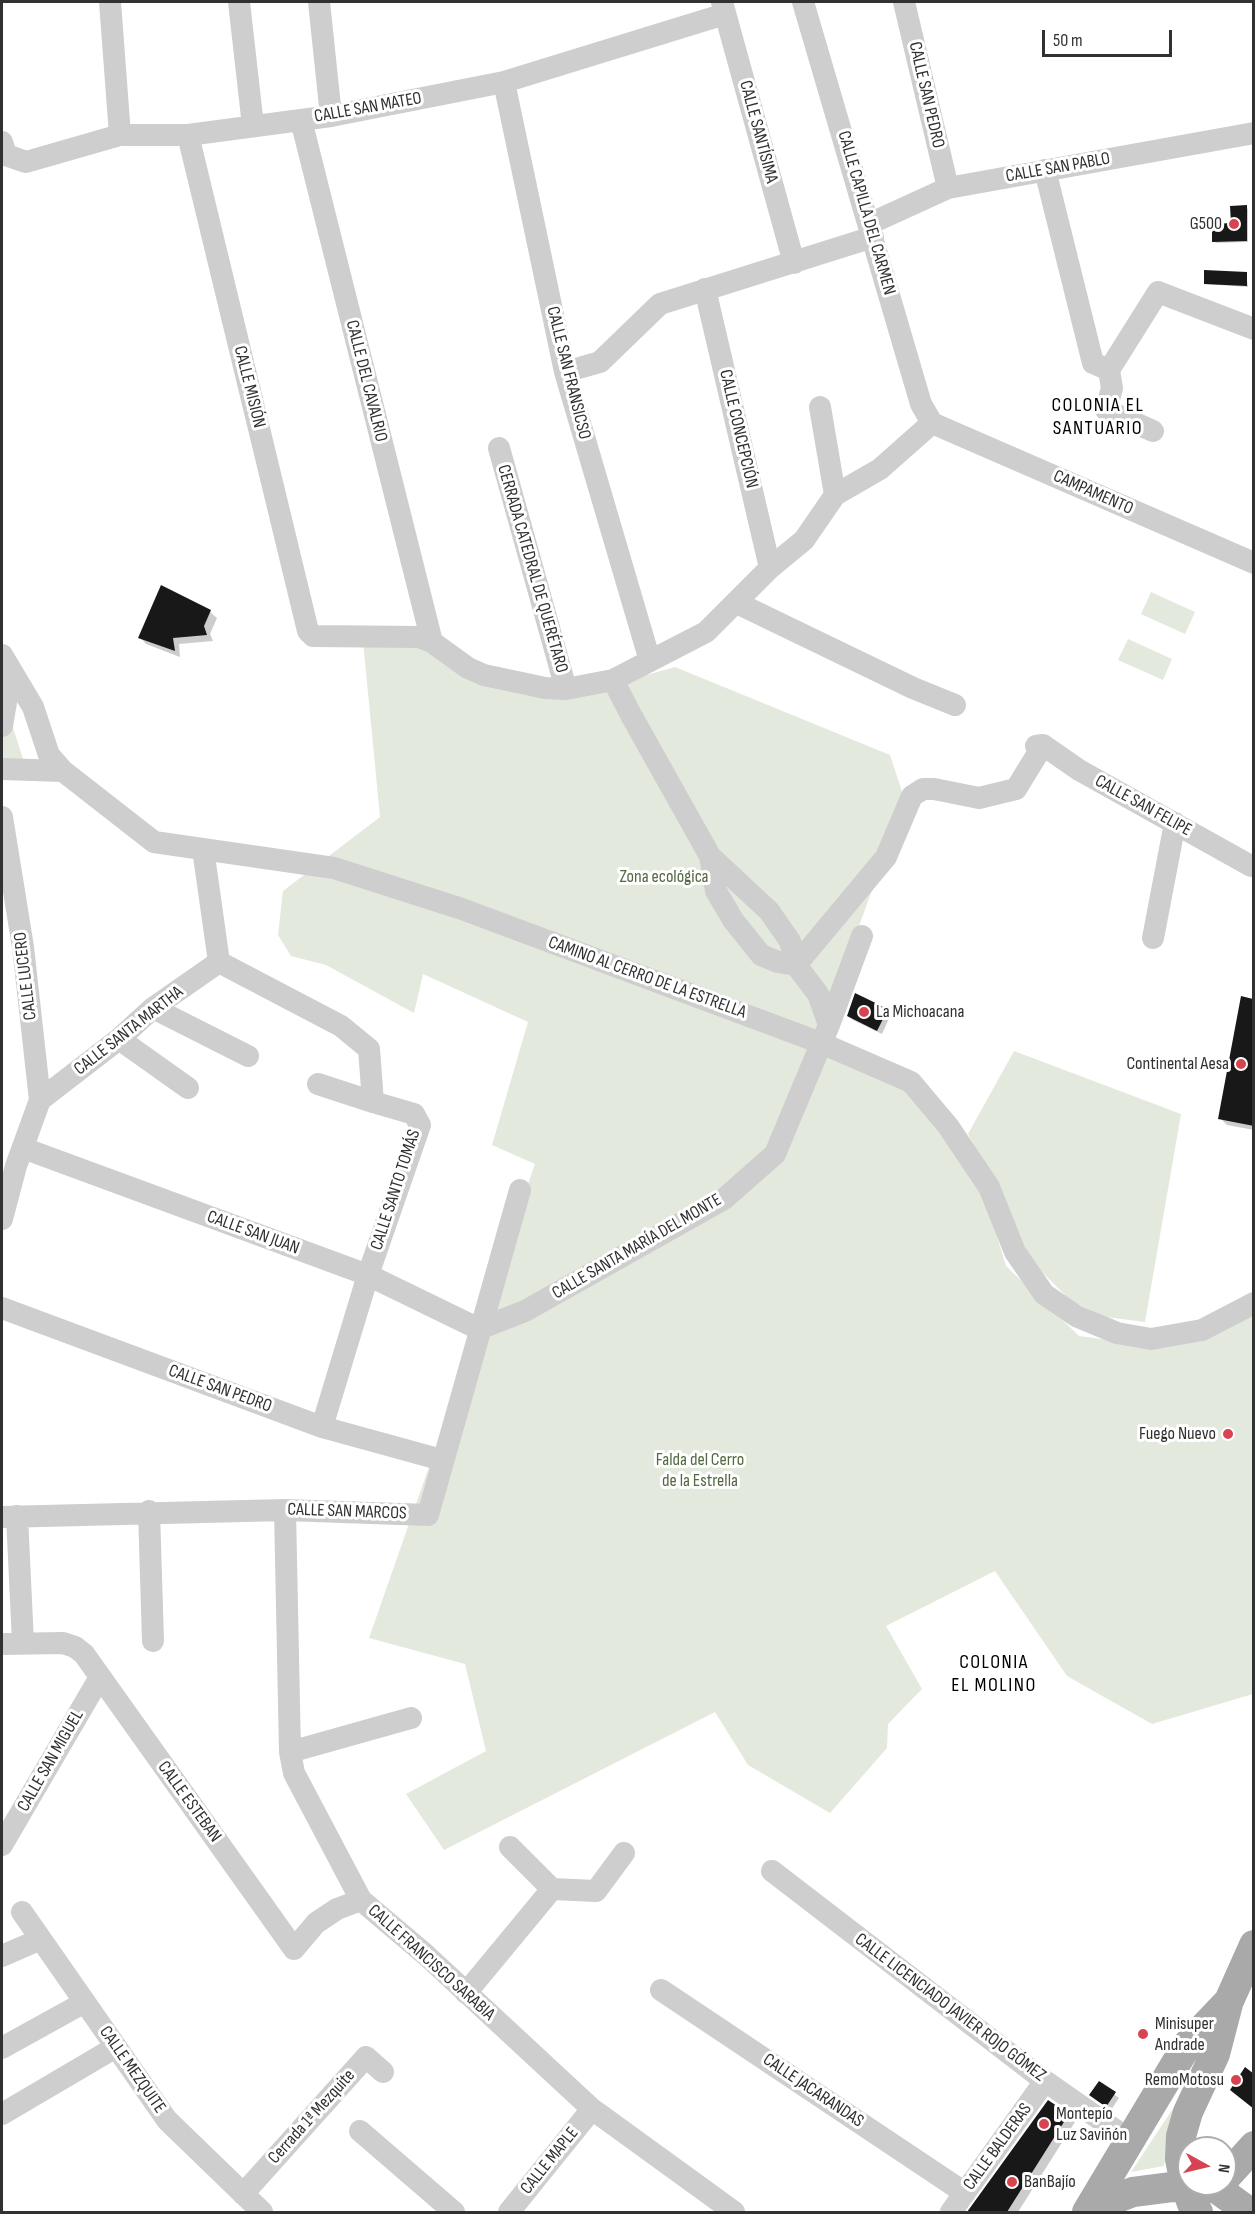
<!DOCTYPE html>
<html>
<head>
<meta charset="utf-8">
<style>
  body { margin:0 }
  #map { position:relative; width:1255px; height:2214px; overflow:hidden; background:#fff; font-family:"Sofia Sans Condensed",sans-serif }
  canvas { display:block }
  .frame { position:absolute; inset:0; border:3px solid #313131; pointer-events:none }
  .north { position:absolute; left:1177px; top:2136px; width:60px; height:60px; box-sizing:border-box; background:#fff; border:2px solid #adadad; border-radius:50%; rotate:98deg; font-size:16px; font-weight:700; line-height:24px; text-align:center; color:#313131 }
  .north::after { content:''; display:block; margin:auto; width:21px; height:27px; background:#d74350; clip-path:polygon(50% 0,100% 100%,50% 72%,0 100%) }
  .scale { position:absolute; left:1042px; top:30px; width:130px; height:27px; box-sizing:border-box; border:3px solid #313131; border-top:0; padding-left:8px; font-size:18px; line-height:21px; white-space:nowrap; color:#313131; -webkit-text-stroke:4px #fff; paint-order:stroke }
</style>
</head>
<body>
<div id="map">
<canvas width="1255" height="2214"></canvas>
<div class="frame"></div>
<div class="north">N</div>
<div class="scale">50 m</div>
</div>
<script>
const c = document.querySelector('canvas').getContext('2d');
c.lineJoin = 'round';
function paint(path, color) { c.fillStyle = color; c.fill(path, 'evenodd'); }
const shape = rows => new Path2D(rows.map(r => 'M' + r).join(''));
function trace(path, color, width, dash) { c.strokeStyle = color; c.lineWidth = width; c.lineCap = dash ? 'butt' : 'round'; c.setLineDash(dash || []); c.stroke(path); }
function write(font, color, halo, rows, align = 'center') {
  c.font = font + ' "Sofia Sans Condensed",sans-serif'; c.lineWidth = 6; c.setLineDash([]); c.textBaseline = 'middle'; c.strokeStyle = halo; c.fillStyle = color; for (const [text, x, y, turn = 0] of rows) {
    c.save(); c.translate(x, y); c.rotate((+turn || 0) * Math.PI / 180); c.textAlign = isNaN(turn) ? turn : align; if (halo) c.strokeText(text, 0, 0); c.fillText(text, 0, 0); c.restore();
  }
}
const green = shape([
  [1151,592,1195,612,1185,634,1141,614],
  [1128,639,1172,659,1163,680,1118,660],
  [363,641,415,643,562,699,675,667,890,755,905,801,815,1045,901,1079,981,1184,1006,1266,1079,1336,1153,1346,1253,1302,1253,1694,1152,1724,1067,1676,995,1571,886,1626,922,1689,888,1724,887,1748,830,1813,748,1765,715,1712,444,1850,406,1794,486,1751,465,1664,369,1638,535,1164,492,1145,528,1022,423,974,414,1013,326,965,291,956,278,935,283,891,380,817],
  [2,693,24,762,2,761],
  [1014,1051,1181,1114,1145,1322,1106,1317,1071,1301,1031,1261,1006,1206,968,1134],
  [1174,2107,1164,2166,1131,2172]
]);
const shadow = shape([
  [1246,207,1248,209,1248,242,1216,243,1214,241,1232,225],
  [1246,273,1248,287,1205,284],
  [162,587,210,612,217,618,210,634,213,641,179,644,180,657,146,644,140,637],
  [1253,1000,1254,1001,1254,1130,1227,1125,1220,1118],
  [887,1010,891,1014,882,1034,853,1020,848,1016],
  [1099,2083,1119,2098,1111,2110,1095,2099],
  [1048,2102,1075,2122,1018,2212,969,2212]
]);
const building = shape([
  [1247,205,1247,241,1212,242,1212,224,1231,223,1230,206],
  [1204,270,1247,272,1247,286,1204,284],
  [161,585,211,610,204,626,207,635,173,638,175,651,138,638],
  [855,993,888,1009,877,1031,847,1016],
  [1241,996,1253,999,1254,1126,1218,1119],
  [1245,2067,1254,2074,1254,2109,1230,2090],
  [1099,2081,1116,2092,1106,2107,1089,2095],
  [1048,2100,1069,2114,1007,2212,967,2212]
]);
const minor = shape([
  [110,2,120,135],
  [239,2,253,126],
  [319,2,331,116],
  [722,2,794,263],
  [803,2,921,404,932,423],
  [904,2,948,188],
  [504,82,565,372,650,661],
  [301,120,432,642],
  [188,135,308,631,313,636,419,637,432,642,468,668,484,675,545,688,566,689,613,680,706,632,770,568,804,540,835,495,880,469,932,423],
  [2,142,6,155,26,162,120,135,188,135,331,116,504,82,725,14],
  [1045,170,1093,363,1109,370],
  [869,224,948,188,1254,133],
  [705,289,770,568],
  [565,372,600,362,660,304,873,237],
  [820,407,835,495],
  [932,423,1254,563],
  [1153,431,1106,410,1112,388,1109,370,1158,292,1254,329],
  [499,448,566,689],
  [737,603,913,688,955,705],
  [2,655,33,707,49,755,63,771,154,842,334,868,462,909,821,1043,911,1082,948,1126,989,1187,1015,1252,1044,1294,1076,1316,1117,1333,1151,1339,1202,1330,1254,1303],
  [613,680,631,715,710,856,716,891,733,920,761,955,778,962,796,965,818,994,829,1025],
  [2,726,11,673],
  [1036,746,1043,745,1079,770,1251,866],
  [2,769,63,771],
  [2,817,23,947,40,1100,16,1166,2,1219],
  [203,849,219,962,341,1026,369,1049,373,1102,414,1114,420,1125,368,1275,322,1427],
  [710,856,769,911,790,941,796,965],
  [1153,938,1175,823],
  [796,965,886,857,912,796,923,789,934,789,979,798,1016,789,1043,745],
  [153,1008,248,1056],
  [119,1039,188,1088],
  [318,1084,373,1102],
  [40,1100,119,1039,153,1008,219,962],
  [23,1148,368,1275,479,1329,525,1311,724,1199,775,1154,829,1025,862,936],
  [2,1308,322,1427,442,1460],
  [285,1510,290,1752,294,1773,361,1900,426,1955,592,2109,734,2212],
  [149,1511,153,1641],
  [17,1516,23,1643],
  [2,1517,285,1510,428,1515,520,1190],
  [2,1644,63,1643,75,1647,84,1654,294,1949,316,1923,337,1909,361,1900],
  [290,1752,411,1718],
  [2,1845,100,1677],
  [510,1847,552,1889],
  [772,1871,1045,2081,1131,2141],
  [22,1912,167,2120,262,2212],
  [2,1956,41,1939],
  [661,1990,965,2193],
  [466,1993,552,1889,596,1891,624,1853],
  [2,2048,85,2002],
  [2,2114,116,2047],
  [360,2131,454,2212],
  [243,2194,366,2057,383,2072],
  [509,2212,592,2109],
  [951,2212,1045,2081]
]);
const major = shape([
  [1225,2178,1254,2146],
  [1216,2188,1249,2212],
  [1087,2212,1187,2045,1229,2001,1254,1945],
  [1092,2212,1107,2202,1133,2192,1172,2187,1216,2188],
  [1198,2212,1194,2209,1185,2185,1180,2159,1181,2136,1188,2112,1215,2054,1228,2004]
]);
const markers = [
  [1234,224,6,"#d74350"],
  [864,1012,6,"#d74350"],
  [1241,1064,6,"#d74350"],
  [1228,1434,6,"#d74350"],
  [1143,2034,6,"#d74350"],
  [1236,2080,6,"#d74350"],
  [1044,2124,6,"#d74350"],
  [1012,2182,6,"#d74350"]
];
const streetNames = [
  ["CALLE SAN PEDRO",926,95,77],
  ["CALLE SAN MATEO",368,108,-10],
  ["CALLE SANTÍSIMA",758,132,75],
  ["CALLE SAN PABLO",1058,168,-10],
  ["CALLE CAPILLA DEL CARMEN",866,213,74],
  ["CALLE SAN FRANSICSO",568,373,76],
  ["CALLE DEL CAVALRIO",366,381,76],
  ["CALLE MISIÓN",249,387,76],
  ["CALLE CONCEPCIÓN",738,429,77],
  ["CAMPAMENTO",1093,493,24],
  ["CERRADA CATEDRAL DE QUERÉTARO",532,569,74],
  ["CALLE SAN FELIPE",1143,806,29],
  ["CALLE LUCERO",26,976,-97],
  ["CAMINO AL CERRO DE LA ESTRELLA",647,978,20],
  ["CALLE SANTA MARTHA",129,1031,-38],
  ["CALLE SANTO TOMÁS",396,1190,-72],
  ["CALLE SAN JUAN",253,1233,20],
  ["CALLE SANTA MARÍA DEL MONTE",637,1247,-30],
  ["CALLE SAN PEDRO",220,1389,20],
  ["CALLE SAN MARCOS",347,1512,2],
  ["CALLE SAN MIGUEL",51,1761,-60],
  ["CALLE ESTEBAN",189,1802,54],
  ["CALLE FRANCISCO SARABIA",431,1963,42],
  ["CALLE LICENCIADO JAVIER ROJO GÓMEZ",950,2008,37],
  ["CALLE MEZQUITE",132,2070,55],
  ["CALLE JACARANDAS",813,2091,34],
  ["Cerrada 1ª Mezquite",312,2117,-48],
  ["CALLE BALDERAS",998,2147,-54],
  ["CALLE MAPLE",550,2161,-51]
];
const poiNames = [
  ["G500",1222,224],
  ["La Michoacana",876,1012,"left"],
  ["Continental Aesa",1229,1064],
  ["Fuego Nuevo",1216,1434],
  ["Minisuper",1155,2024,"left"],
  ["Andrade",1155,2045,"left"],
  ["RemoMotosu",1224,2080],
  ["Montepío",1056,2114,"left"],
  ["Luz Saviñón",1056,2135,"left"],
  ["BanBajío",1024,2182,"left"]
];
const parkNames = [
  ["Zona ecológica",664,877],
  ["Falda del Cerro",700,1460],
  ["de la Estrella",700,1481]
];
const neighbourhoodNames = [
  ["COLONIA EL",1098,406],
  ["SANTUARIO",1098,429],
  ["COLONIA",994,1663],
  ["EL MOLINO",994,1686]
];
paint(green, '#e4e9dd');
paint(shadow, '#0003');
paint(building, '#181818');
trace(minor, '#cecece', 22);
trace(major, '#a9a9a9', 30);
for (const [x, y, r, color] of markers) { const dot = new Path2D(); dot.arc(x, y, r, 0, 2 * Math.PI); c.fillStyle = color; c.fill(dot); trace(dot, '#fff', 2); }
write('18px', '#313131', '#fff', streetNames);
write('18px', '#313131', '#fff', poiNames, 'right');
write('18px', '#546941', '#fff', parkNames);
c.letterSpacing = '1.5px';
write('20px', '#000', '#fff', neighbourhoodNames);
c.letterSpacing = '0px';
</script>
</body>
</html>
